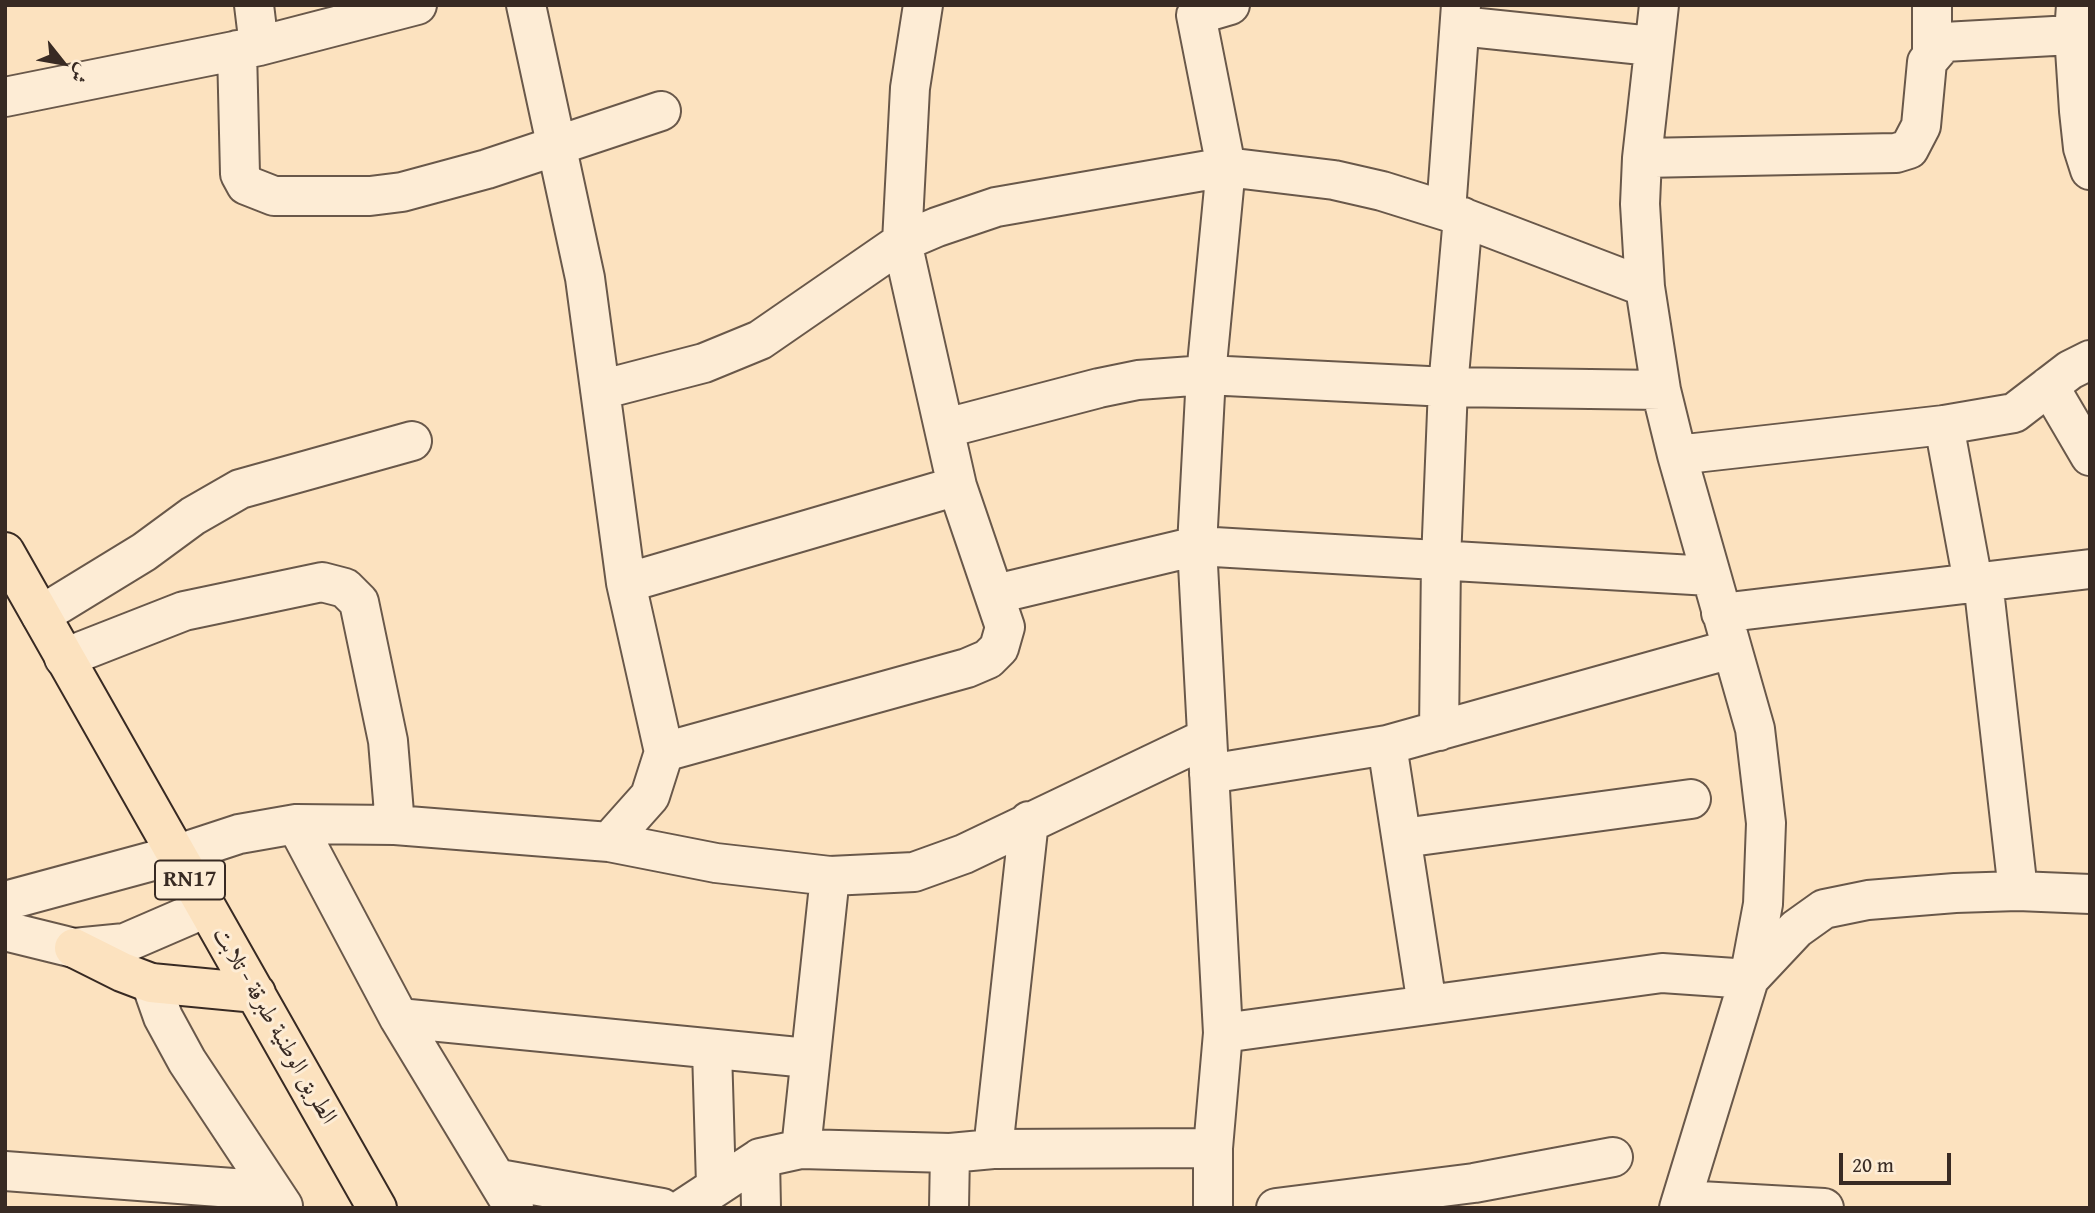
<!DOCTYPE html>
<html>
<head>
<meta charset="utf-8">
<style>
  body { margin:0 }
  #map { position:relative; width:2095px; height:1213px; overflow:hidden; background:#fce2bf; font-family:"Gentium Book Plus",Amiri,serif }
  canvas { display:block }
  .frame { position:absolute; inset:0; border:7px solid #382a23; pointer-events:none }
  .north { position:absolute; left:28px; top:28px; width:70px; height:70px; -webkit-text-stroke:5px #fdecd5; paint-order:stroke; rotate:121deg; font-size:19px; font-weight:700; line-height:28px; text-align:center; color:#382a23 }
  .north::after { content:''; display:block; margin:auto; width:24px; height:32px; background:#382a23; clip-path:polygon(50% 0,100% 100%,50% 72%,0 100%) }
  .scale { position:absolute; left:1839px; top:1153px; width:112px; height:32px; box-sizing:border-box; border:4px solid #382a23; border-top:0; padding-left:9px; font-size:21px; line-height:24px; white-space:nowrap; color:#382a23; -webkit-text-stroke:5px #fdecd5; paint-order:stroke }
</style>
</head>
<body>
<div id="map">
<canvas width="2095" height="1213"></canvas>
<div class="frame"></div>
<div class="north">ش</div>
<div class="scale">20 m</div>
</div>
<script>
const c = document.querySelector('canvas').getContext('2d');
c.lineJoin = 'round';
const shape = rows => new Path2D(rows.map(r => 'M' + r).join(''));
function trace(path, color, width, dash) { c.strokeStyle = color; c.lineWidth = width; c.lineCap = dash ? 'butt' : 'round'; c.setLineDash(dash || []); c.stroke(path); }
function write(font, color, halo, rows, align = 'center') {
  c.font = font + ' "Gentium Book Plus",Amiri,serif'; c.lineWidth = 6; c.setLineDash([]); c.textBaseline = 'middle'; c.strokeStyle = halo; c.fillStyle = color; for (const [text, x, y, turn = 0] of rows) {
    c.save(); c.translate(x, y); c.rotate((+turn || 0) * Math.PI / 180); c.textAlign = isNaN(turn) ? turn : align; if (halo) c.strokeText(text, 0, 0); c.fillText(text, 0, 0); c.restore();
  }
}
const minor = shape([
  [254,5,259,46],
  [1659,5,1642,158,1640,204,1645,287,1661,390,1677,455,1755,729,1766,823,1763,904,1749,979,1679,1208],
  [1932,5,1932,52],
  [2076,5,2074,34,2079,111,2083,148,2090,170],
  [1460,26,1652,46],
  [237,50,240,174,246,185,274,196,370,196,402,192,487,169,661,111],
  [5,97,259,46,417,5],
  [1642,158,1896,153,1909,149,1921,126,1927,62,1944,42,2090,34],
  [1446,211,1461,5],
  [2049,386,2090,456],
  [600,390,704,363,760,340,902,242,937,227,996,207,1226,167,1334,180,1382,191,1446,211,1645,287],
  [1944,425,1973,582],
  [946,428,1099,388,1138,380,1206,375,1448,387,1661,390],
  [1677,455,1944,425,2014,413,2070,370,2090,360],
  [1983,581,2018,891],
  [626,583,957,486],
  [996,594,1197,546,1710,576],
  [1721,613,2090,569],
  [41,615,144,552,193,516,240,489,412,441],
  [64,658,184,611,322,582,345,588,359,602,388,741,395,825],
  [1439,731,1441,561,1448,387,1463,217],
  [1387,745,1427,1005],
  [664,752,967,668,988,659,999,648,1005,627,957,486,902,242,910,88,923,5],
  [1209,774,1387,745,1731,649],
  [296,824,399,1018,514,1208],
  [1403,838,1691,799],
  [609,842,716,863,830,876,914,872,964,854,1207,738],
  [175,855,239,834,296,824,395,825,609,842,650,796,664,752,626,583,585,278,526,5],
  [151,983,163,1017,187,1061,283,1206],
  [399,1018,808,1058],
  [1223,1033,1662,973,1749,979,1796,929,1824,909,1868,900,1955,893,2018,891,2090,894],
  [712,1050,716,1185],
  [801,1149,830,876],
  [993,1149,1029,821],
  [760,1158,761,1208],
  [5,1171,273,1191],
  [499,1179,662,1208],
  [1682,1200,1824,1208],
  [684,1208,760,1158,801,1149,950,1153,993,1149,1213,1148],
  [949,1208,950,1153],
  [1213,1208,1213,1148,1223,1033,1197,546,1206,375,1226,167,1196,15,1230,5],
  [1276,1208,1474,1183,1613,1157]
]);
const tertiary = shape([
  [5,901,175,855],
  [5,931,74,948,125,943,206,908]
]);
const primary = shape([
  [5,552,377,1208],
  [74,948,122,972,151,983,256,993]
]);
const shields = [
  [190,880,70]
];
const shieldNames = [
  ["RN17",190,880]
];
const streetNames = [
  ["الطريق الوطنية طبرقة - تلابت",274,1026,60]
];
trace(minor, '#69584a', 42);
trace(tertiary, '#69584a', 42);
trace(primary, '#382a23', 42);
trace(minor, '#fdecd5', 38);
trace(tertiary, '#fdecd5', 38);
trace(primary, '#fce2bf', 38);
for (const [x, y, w] of shields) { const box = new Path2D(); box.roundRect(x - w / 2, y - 19.5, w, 39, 5); c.fillStyle = '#fdecd5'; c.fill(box); trace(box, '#382a23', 2); }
write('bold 23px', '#382a23', null, shieldNames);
write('24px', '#382a23', '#fdecd5', streetNames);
</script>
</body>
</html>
